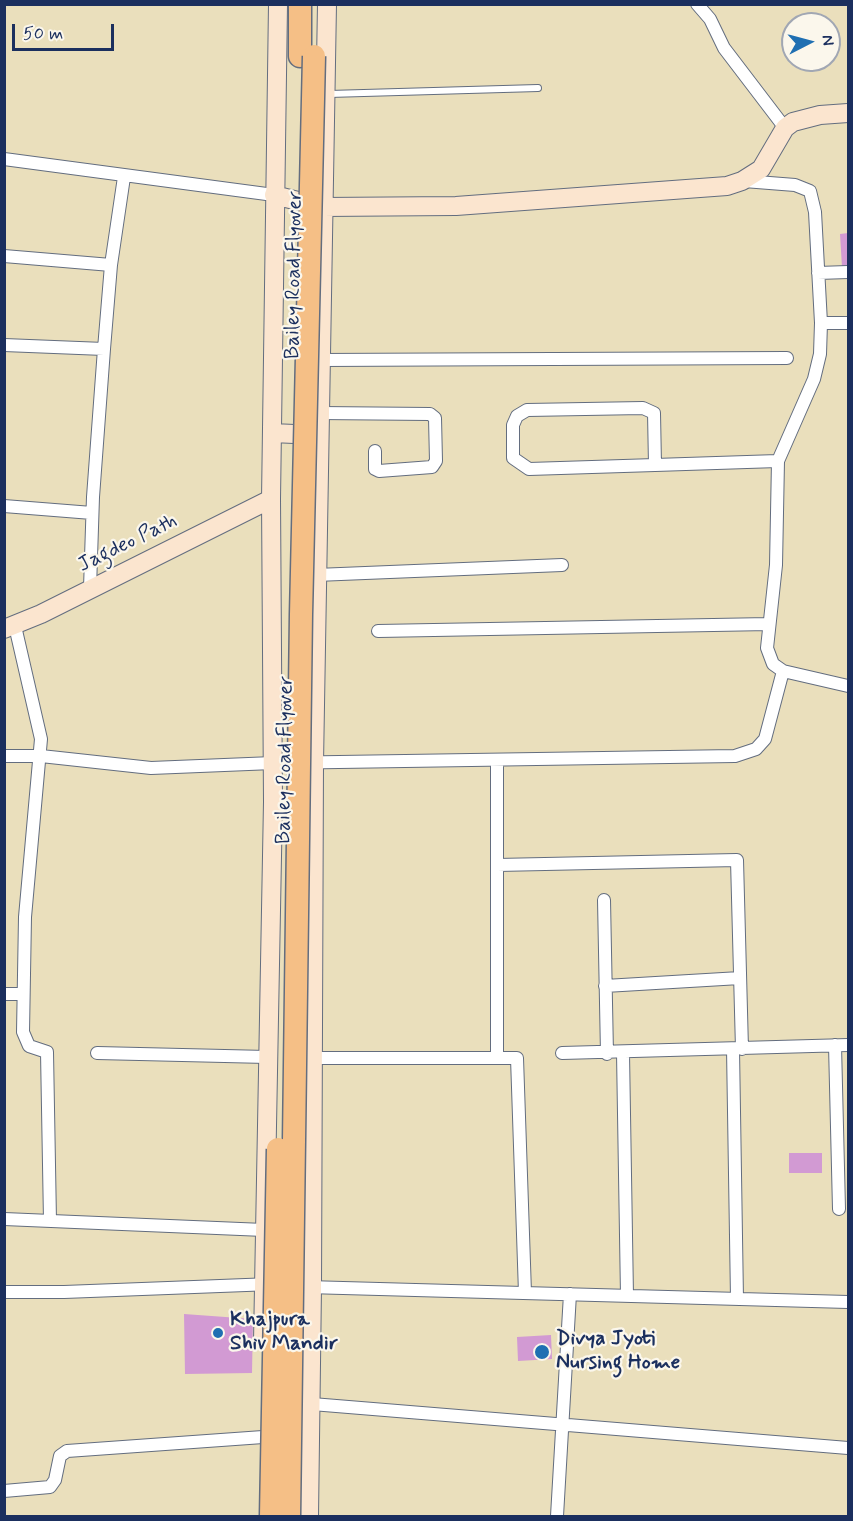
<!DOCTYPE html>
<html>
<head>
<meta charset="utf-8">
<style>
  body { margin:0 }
  #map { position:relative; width:853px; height:1521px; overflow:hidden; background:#eadfbc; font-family:Mynerve,sans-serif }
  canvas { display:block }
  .frame { position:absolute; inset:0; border:6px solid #1b2f5e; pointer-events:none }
  .north { position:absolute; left:781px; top:12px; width:60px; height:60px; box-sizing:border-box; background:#fbf7ec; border:2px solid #a1a7b3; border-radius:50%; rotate:84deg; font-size:16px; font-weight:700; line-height:24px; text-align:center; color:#1b2f5e }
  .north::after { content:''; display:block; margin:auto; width:21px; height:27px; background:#1f6fb2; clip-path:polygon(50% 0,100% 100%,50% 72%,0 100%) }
  .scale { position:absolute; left:12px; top:24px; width:102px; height:27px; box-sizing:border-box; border:3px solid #1b2f5e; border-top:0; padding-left:8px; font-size:18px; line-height:21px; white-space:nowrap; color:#1b2f5e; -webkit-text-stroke:4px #fbf7ec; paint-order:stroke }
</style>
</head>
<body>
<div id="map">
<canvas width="853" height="1521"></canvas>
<div class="frame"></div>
<div class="north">N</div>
<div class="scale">50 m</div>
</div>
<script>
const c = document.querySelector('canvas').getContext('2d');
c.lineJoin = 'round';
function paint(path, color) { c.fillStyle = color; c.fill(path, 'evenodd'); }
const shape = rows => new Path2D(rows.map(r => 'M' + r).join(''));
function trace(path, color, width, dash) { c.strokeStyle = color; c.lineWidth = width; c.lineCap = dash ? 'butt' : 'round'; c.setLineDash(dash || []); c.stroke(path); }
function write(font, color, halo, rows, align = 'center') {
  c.font = font + ' Mynerve,sans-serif'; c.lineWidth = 4.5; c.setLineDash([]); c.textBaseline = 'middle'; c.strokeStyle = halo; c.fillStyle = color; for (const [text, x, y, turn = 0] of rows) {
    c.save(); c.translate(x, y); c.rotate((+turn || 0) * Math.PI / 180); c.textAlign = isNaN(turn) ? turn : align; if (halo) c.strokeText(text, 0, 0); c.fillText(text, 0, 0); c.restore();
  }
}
const building = shape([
  [848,233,848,266,842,267,840,234],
  [789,1153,822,1153,822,1173,789,1173],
  [184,1314,253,1319,252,1373,185,1374],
  [551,1335,552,1359,518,1361,517,1337]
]);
const lane = shape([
  [329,94,538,88]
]);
const street = shape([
  [697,4,710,19,724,48,785,128],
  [4,159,274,195],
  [744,181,795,185,810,191,815,212,821,323,820,354,814,379,778,461,776,565,767,648,773,664,783,671,848,686],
  [4,256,111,265],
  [818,273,848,272],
  [821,323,848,323],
  [4,345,104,349],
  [320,360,787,358],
  [319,413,430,414,435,418,436,461,432,467,379,471,375,469,375,451],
  [655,465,654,413,643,408,527,410,517,416,513,425,513,458,529,469,655,465,747,462,778,461],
  [4,506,92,513],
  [316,575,562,565],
  [90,588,93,497,104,349,111,265,124,177],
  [15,626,41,739,25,917,23,1032,29,1046,47,1052,50,1221],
  [378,631,769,624],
  [4,756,41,756,151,768,273,763,735,756,756,749,765,739,783,671],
  [497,865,737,860,742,1049],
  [604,900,607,1054],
  [605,986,740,978],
  [4,994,23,994],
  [835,1045,839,1209],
  [733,1049,737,1299],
  [97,1053,267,1057],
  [562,1053,848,1045],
  [623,1053,627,1296],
  [497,1057,497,760],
  [311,1058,517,1058,525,1293],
  [4,1219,264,1230],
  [307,1287,848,1302],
  [4,1292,64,1292,272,1284],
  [312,1404,848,1448],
  [4,1491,50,1487,55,1480,60,1456,67,1451,263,1437],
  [557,1516,570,1294]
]);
const secondary = shape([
  [274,195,322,207,456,206,727,186,742,181,761,169,785,128,793,122,820,115,848,113],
  [272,433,317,435],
  [4,629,41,614,271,499],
  [263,1341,273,802,271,499,278,4],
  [309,1516,312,1287,314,763,327,4]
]);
const highway = shape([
  [300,56,300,4]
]);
const highwayBridge = shape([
  [271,1516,278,1149],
  [289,1516,301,614,314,56]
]);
const markers = [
  [218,1333,6,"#1f6fb2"],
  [542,1352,8,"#1f6fb2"]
];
const streetNames = [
  ["Bailey Road Flyover",295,275,-89],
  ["Jagdeo Path",128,544,-26],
  ["Bailey Road Flyover",286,760,-89]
];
const poiNames = [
  ["Khajpura",230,1321],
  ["Shiv Mandir",230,1345],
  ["Divya Jyoti",556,1340],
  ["Nursing Home",556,1364]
];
paint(building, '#d29ad3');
trace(lane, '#636d7f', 8);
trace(street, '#636d7f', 14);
trace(secondary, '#636d7f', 20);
trace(highway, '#636d7f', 25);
trace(lane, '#fff', 6);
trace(street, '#fff', 12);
trace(secondary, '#fbe5cf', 18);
trace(highway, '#f5bf86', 22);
trace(highwayBridge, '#636d7f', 25, []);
trace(highwayBridge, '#f5bf86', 22);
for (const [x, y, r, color] of markers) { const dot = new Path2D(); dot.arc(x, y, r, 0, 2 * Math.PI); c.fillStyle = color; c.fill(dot); trace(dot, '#fbf7ec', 2); }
write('21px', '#1b2f5e', '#fbf7ec', streetNames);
write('bold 21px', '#1b2f5e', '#fbf7ec', poiNames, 'left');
</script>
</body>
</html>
